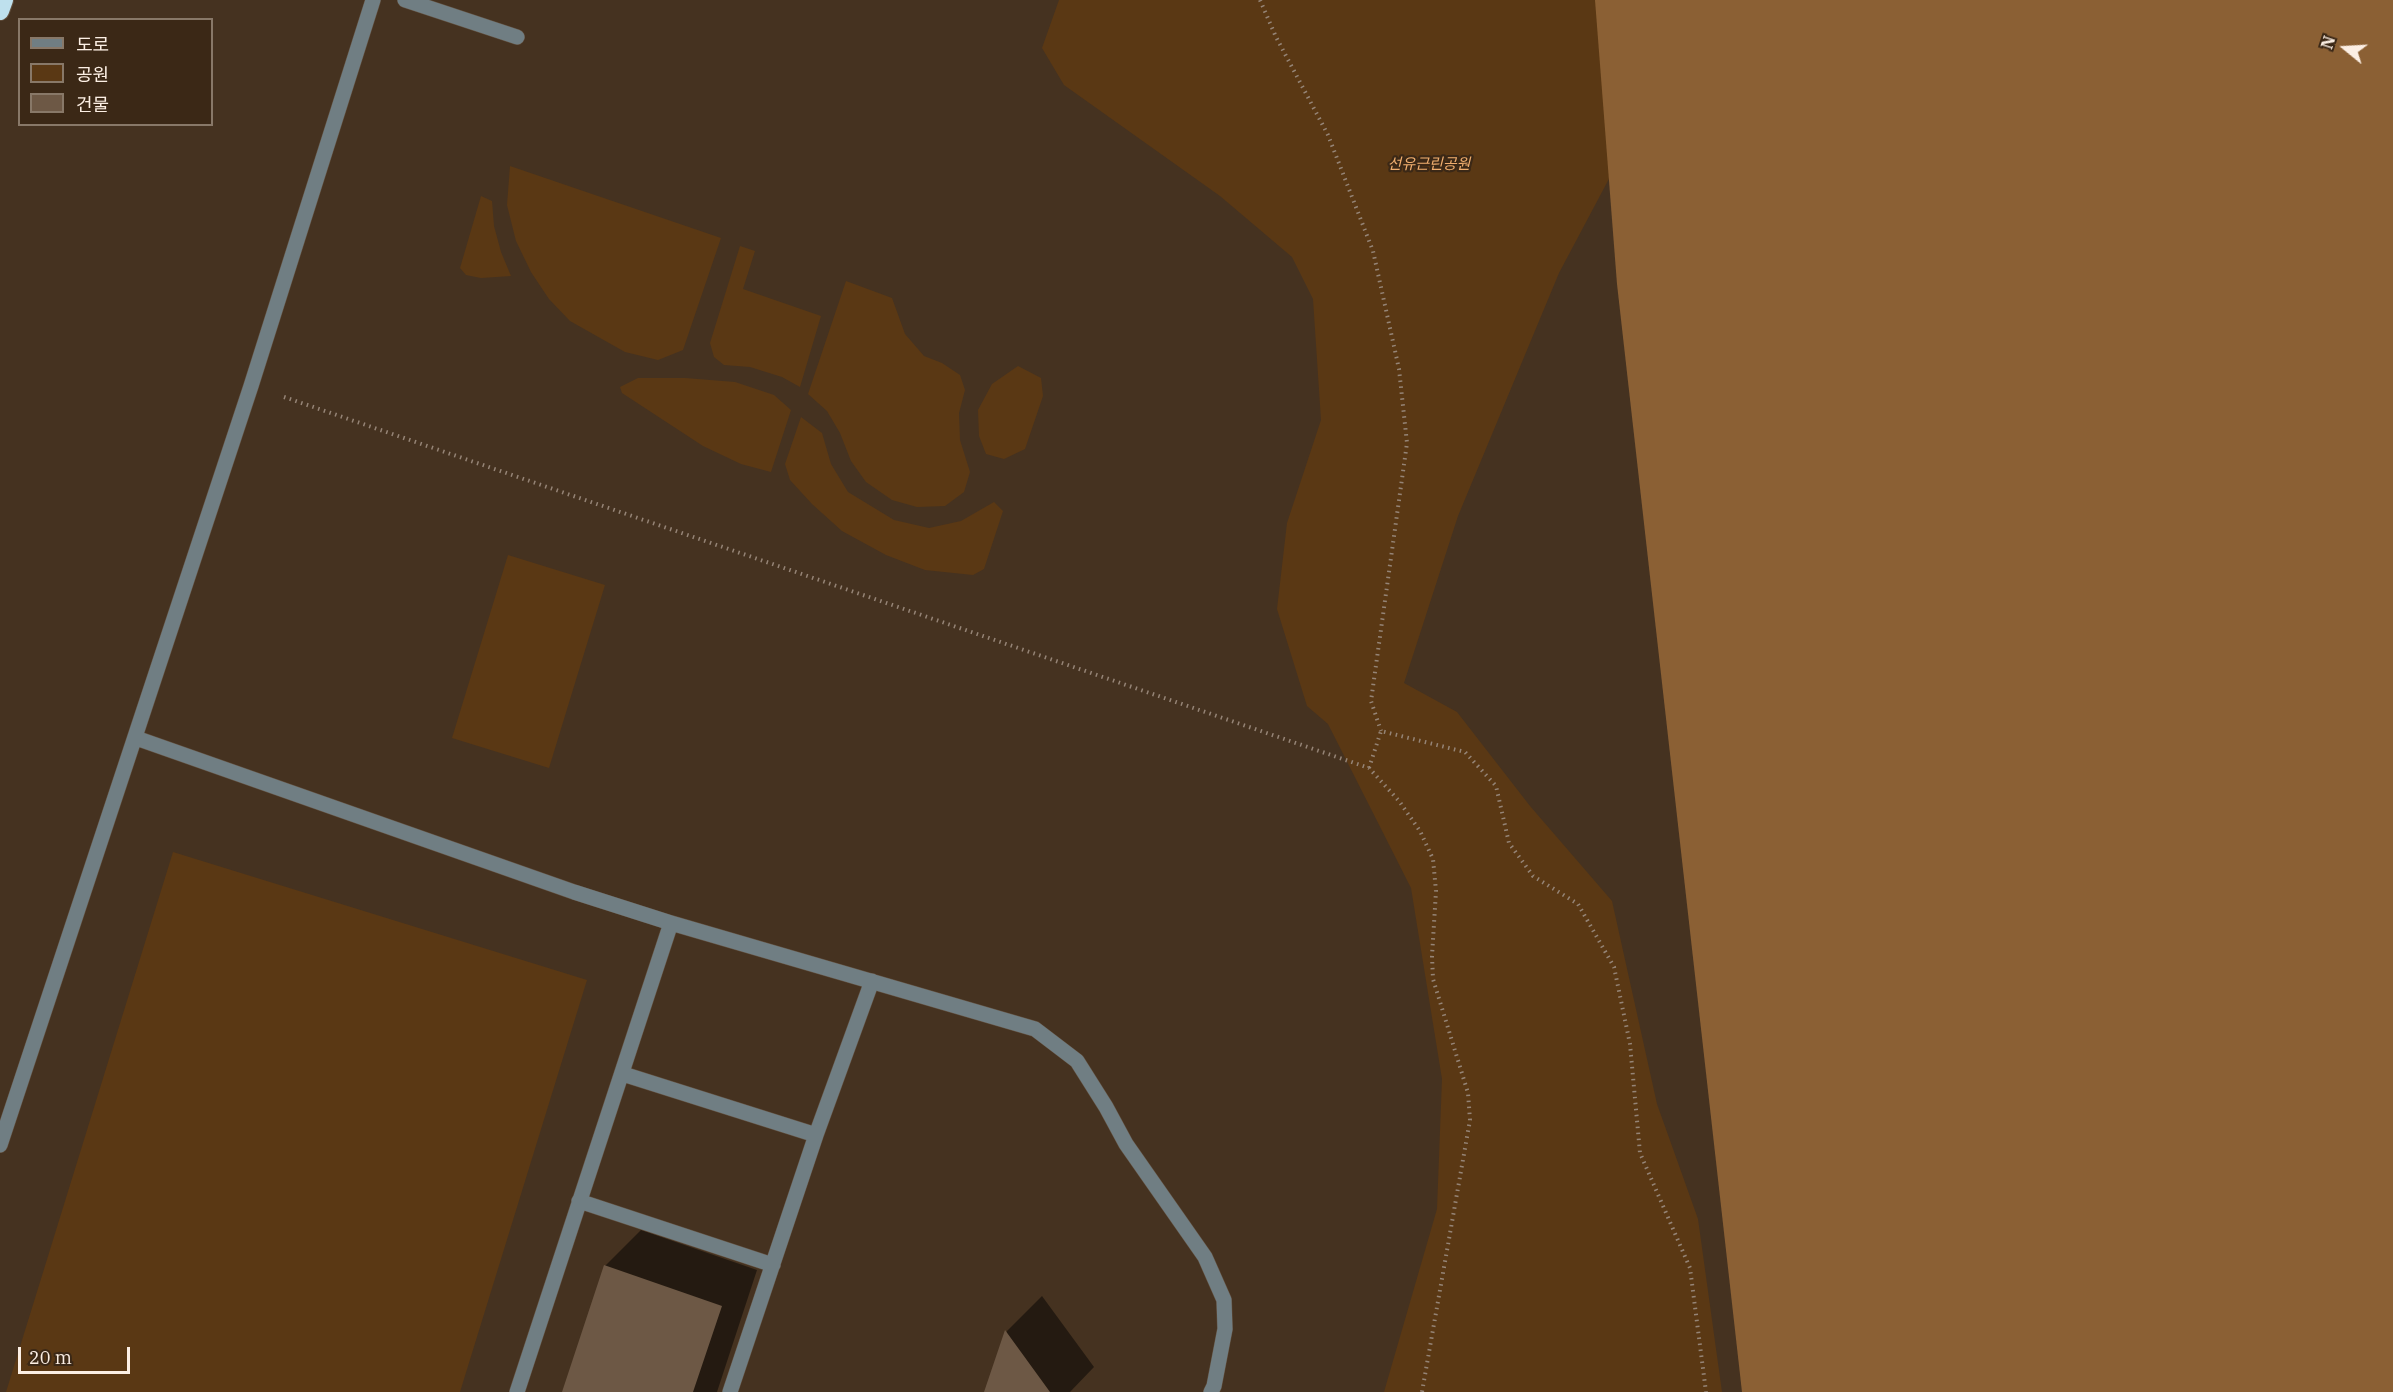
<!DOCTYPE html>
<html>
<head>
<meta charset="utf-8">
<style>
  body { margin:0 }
  #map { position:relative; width:2393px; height:1392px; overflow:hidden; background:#453220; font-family:"IBM Plex Serif","Noto Sans KR",serif }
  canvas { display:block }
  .legend { position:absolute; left:18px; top:18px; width:195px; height:108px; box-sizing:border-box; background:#3b2816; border:2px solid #887868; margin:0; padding:8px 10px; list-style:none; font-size:18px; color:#fcefe4 }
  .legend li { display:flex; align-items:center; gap:12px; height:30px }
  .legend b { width:30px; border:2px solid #887868 }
  .north { position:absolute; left:2315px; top:18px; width:60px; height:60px; -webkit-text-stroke:4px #3b2816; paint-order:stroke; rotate:288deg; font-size:16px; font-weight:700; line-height:24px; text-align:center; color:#fcefe4 }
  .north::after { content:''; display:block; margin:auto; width:21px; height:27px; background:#fcefe4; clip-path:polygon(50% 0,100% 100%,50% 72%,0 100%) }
  .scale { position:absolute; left:18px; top:1347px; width:112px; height:27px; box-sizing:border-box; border:3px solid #fcefe4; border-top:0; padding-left:8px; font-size:18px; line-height:21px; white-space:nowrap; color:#fcefe4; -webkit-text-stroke:4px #3b2816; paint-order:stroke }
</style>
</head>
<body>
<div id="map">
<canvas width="2393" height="1392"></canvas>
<ul class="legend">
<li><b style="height:8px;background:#707e83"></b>도로</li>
<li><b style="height:16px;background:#5a3814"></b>공원</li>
<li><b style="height:16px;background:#6d5845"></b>건물</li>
</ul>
<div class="north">N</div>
<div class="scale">20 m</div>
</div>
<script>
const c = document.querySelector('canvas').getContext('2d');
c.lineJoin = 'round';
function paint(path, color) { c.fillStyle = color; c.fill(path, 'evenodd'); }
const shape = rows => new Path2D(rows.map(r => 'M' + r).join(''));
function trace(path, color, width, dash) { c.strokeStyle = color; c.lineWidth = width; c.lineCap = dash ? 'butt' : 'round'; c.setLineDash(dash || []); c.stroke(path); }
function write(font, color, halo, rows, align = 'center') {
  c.font = font + ' "IBM Plex Serif","Noto Sans KR",serif'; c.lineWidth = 4.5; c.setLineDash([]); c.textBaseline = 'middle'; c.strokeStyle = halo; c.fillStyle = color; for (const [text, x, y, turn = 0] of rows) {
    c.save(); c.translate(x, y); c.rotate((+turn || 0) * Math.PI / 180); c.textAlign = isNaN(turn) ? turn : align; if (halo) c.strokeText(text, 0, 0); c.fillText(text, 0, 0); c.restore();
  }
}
const green = shape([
  [1059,0,1631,0,1646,109,1559,273,1458,516,1404,683,1457,712,1530,806,1612,901,1657,1104,1698,1219,1722,1392,1384,1392,1437,1209,1442,1079,1411,888,1328,724,1307,706,1277,609,1287,523,1321,420,1313,299,1292,257,1220,196,1064,85,1042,48],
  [510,166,721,238,683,350,658,360,625,352,570,321,549,299,531,272,516,241,507,205],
  [481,196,492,201,494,226,501,252,511,276,481,278,466,275,460,268],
  [740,246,755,251,743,289,821,316,800,387,782,377,750,367,724,365,714,357,710,343],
  [846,281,892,298,905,334,924,356,942,363,960,375,965,390,959,413,960,440,970,472,964,492,945,506,917,507,892,500,866,482,851,461,840,433,827,411,808,394],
  [1018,366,1041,378,1043,396,1025,449,1004,459,986,454,979,436,978,410,992,384],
  [638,378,685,378,735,382,774,395,791,410,771,472,741,464,703,446,622,393,620,387],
  [801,417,822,433,831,464,848,492,894,520,929,528,961,521,994,502,1003,511,984,569,973,575,925,570,886,555,842,531,812,504,790,480,785,464],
  [508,555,605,585,549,768,452,738],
  [173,852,587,980,460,1392,6,1392]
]);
const forest = shape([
  [1595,0,2393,0,2393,1392,1742,1392,1617,284]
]);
const shadow = shape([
  [641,1230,757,1270,717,1392,563,1392,605,1266],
  [1042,1296,1094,1367,1070,1392,985,1392,1007,1331]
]);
const building = shape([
  [604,1265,722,1306,693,1392,562,1392],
  [1005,1330,1050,1392,984,1392]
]);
const path = shape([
  [1260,0,1276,37,1328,135,1373,251,1399,369,1407,443,1371,701,1381,731],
  [284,397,1369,768,1399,801,1420,831,1433,859,1436,891,1432,956,1433,979,1468,1093,1470,1120,1422,1392],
  [1369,768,1381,731,1465,752,1496,786,1509,843,1533,876,1578,904,1614,967,1630,1044,1640,1153,1690,1268,1706,1392]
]);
const minor = shape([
  [405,0,517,37],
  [136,738,574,892,671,923,1035,1029,1077,1061,1106,1107,1126,1144,1205,1257,1224,1300,1225,1329,1214,1386,1211,1392],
  [623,1074,816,1135],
  [0,1145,251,386,373,0],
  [579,1201,773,1265],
  [517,1392,671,923],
  [730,1392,816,1135,872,981]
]);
const highway = shape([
  [0,11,4,0]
]);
const parkNames = [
  ["선유근린공원",1429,165]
];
paint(green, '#5a3814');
paint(forest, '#8b6034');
paint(shadow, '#0007');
paint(building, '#6d5845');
trace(minor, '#62503f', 16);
trace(highway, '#62503f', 20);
trace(path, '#958476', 4, [1.5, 4.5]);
trace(minor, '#707e83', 15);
trace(highway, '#bee0ed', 18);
write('italic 15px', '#f0ae6e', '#3b2816', parkNames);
</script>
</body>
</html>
